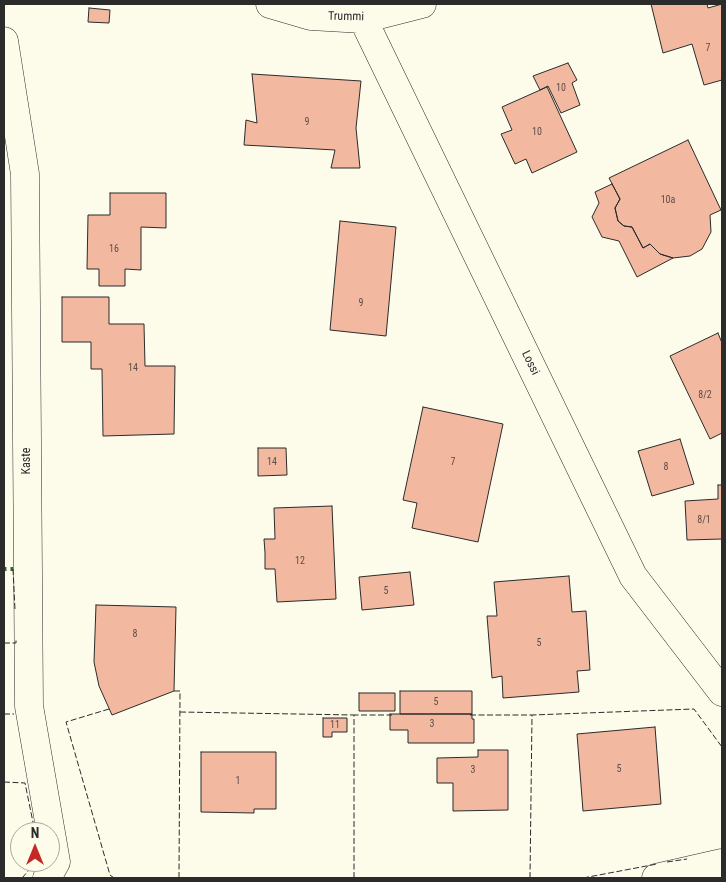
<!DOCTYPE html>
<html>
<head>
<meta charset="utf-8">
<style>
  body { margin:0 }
  #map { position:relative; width:726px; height:882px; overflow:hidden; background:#fdfbea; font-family:"Roboto Condensed",sans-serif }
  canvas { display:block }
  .frame { position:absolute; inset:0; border:5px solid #2b2b2b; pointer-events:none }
  .north { position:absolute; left:10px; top:822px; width:50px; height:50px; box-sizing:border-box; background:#fdfbea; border:1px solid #a9a89e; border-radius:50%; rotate:0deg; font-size:14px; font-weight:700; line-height:20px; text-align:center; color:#2b2b2b }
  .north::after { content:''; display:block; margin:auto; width:18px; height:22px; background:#c62828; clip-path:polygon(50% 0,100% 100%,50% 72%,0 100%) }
</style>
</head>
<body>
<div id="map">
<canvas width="726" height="882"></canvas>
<div class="frame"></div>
<div class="north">N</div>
</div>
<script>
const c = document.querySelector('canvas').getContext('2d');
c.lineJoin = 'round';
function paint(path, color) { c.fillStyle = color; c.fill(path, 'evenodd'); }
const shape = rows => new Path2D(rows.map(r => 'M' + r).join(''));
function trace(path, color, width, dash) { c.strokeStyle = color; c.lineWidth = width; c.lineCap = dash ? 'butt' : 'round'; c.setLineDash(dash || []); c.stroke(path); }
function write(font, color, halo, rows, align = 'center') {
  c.font = font + ' "Roboto Condensed",sans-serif'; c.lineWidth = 4; c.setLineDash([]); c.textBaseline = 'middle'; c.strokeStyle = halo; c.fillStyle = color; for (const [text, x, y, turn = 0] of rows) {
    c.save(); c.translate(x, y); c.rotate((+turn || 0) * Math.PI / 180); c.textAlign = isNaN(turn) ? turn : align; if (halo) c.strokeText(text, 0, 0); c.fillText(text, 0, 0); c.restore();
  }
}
const building = shape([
  [651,4,707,4,708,8,722,4,722,80,704,85,692,44,663,53,651,4],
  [89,8,110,10,109,23,88,22,89,8],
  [568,63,577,80,572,83,580,105,561,113,548,86,540,90,533,76,568,63],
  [252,74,361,81,356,128,360,168,331,168,335,150,244,145,246,120,257,123,252,74],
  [547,87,577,152,532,173,526,159,515,164,501,134,512,130,502,107,547,87],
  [688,140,721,210,710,215,711,232,702,249,690,256,673,258,660,254,650,244,643,248,632,227,624,226,618,221,615,208,620,199,609,178,688,140],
  [612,184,620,199,615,208,618,221,624,226,632,227,643,248,650,244,660,254,673,258,637,277,619,241,602,237,592,217,599,203,595,192,612,184],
  [110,193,166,193,166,228,141,227,141,270,125,269,125,286,99,286,99,269,87,269,88,215,110,215,110,193],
  [340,221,396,227,386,336,330,330,340,221],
  [62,297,109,297,109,324,144,324,145,366,175,366,174,434,103,436,102,369,91,369,91,342,62,342,62,297],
  [718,333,722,343,722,433,710,439,670,356,718,333],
  [423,407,503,424,478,542,412,528,417,503,403,500,423,407],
  [680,439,694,484,652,496,638,451,680,439],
  [258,448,286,448,287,475,258,476,258,448],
  [718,485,722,485,722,539,687,540,685,501,718,499,718,485],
  [332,506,336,599,277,602,275,569,265,569,265,553,264,539,275,539,274,508,332,506],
  [410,572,414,605,362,610,359,577,410,572],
  [569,576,572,612,586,611,590,670,577,671,579,692,503,698,502,676,492,678,487,616,497,616,494,582,569,576],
  [96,605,176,607,174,691,112,715,99,686,94,662,96,605],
  [400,691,472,691,472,714,400,714,400,691],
  [359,693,395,693,395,711,359,711,359,693],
  [390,714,472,714,472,719,474,719,474,743,408,743,408,730,390,730,390,714],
  [323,718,347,718,347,732,332,732,332,737,323,737,323,718],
  [655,727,661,804,583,811,577,734,655,727],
  [478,750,508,750,508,810,453,811,453,783,437,783,437,758,478,757,478,750],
  [201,752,276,752,276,809,254,809,254,813,201,812,201,752]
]);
const street = shape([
  [270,4,311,16,363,19,422,4],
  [363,19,633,576,722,692],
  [4,41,25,174,29,706,56,862,47,878],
  [656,878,722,863]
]);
const hedge = shape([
  [4,569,13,569]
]);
const fence = shape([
  [13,569,15,610],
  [4,643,16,643,16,640],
  [174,691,180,691,179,878],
  [109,709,66,722,110,875,114,878],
  [180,712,354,715],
  [4,714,14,714],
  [470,715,532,715],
  [4,782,25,783,35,832],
  [667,862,687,859],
  [22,878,36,862],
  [354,878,354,715,392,715],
  [530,878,532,715,694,709,722,747],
  [583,878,657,864]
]);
const numberNames = [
  ["7",708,48],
  ["10",561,88],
  ["9",307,122],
  ["10",537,132],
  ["10a",668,200],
  ["16",114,249],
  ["9",361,303],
  ["14",133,368],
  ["8/2",705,395],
  ["14",272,462],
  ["7",453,462],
  ["8",666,467],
  ["8/1",704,520],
  ["12",300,561],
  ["5",386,591],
  ["8",135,634],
  ["5",539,643],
  ["5",436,702],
  ["3",432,724],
  ["11",335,725],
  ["5",619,769],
  ["3",473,770],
  ["1",238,781]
];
const streetNames = [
  ["Trummi",346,17,1],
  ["Lossi",530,363,64],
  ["Kaste",27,461,-90]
];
paint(building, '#f2b8a0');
trace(building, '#2b2b2b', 1);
trace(street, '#2b2b2b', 29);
trace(street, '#fdfbea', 28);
trace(hedge, '#34623c', 4, [2.5, 4]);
trace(fence, '#2b2b2b', 1, [6, 2.5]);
write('10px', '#5d4e48', null, numberNames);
write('12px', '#2b2b2b', '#fdfbea', streetNames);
</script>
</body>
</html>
